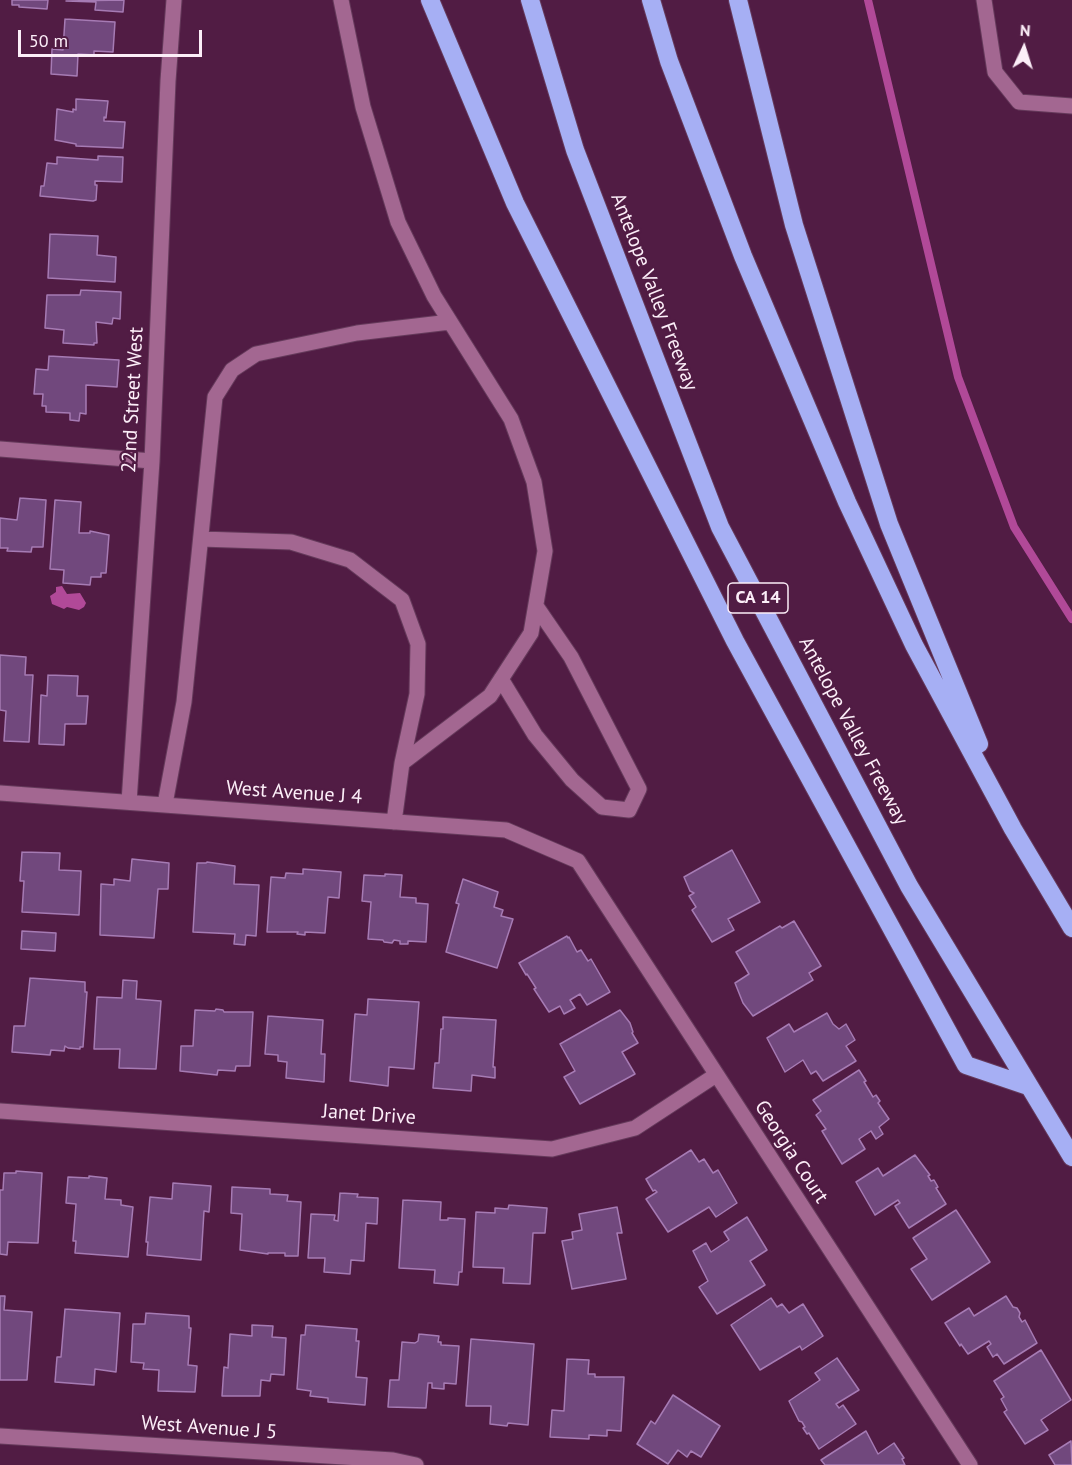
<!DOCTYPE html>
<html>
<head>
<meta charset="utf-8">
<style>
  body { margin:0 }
  #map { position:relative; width:1072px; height:1465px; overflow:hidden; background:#511c44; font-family:"PT Sans",sans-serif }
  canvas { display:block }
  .north { position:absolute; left:994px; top:18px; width:60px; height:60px; -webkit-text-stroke:4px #511c44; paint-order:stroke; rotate:4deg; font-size:16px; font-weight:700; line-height:24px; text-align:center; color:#fceef8 }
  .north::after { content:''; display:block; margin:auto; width:21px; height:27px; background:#fceef8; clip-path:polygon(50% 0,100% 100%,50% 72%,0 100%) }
  .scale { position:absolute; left:18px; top:30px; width:184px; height:27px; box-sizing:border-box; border:3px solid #fceef8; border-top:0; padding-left:8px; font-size:18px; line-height:21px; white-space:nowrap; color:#fceef8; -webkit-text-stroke:4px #511c44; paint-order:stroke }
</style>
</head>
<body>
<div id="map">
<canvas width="1072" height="1465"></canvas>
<div class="north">N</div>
<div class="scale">50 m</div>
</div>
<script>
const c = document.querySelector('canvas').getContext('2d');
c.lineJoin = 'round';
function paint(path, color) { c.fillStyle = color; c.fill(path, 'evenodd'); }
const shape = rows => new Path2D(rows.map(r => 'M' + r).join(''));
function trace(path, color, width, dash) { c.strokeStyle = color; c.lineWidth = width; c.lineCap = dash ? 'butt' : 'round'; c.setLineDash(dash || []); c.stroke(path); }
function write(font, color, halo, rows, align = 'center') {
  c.font = font + ' "PT Sans",sans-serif'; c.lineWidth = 4.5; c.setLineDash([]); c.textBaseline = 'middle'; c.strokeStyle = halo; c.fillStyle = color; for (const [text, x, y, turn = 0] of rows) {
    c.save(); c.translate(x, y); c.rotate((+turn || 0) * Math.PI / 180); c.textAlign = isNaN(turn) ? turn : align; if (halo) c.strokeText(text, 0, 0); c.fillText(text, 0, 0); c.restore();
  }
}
const water = shape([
  [62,586,67,594,80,593,86,603,84,607,79,610,67,607,64,609,52,604,50,596,56,592,56,587]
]);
const stream = shape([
  [868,0,958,377,1014,527,1072,619]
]);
const building = shape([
  [12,0,48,0,47,9,19,7,19,5,12,5,12,0],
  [124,0,123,12,95,10,96,2,66,1,124,0],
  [65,19,115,22,113,52,94,51,94,55,78,54,77,76,51,74,52,49,63,50,65,19],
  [76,99,108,101,106,118,104,117,104,121,125,122,123,148,76,146,76,144,55,140,57,109,73,112,73,109,76,110,76,99],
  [98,156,123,157,122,182,95,181,95,185,97,185,96,200,93,201,40,196,41,186,44,186,47,163,57,164,57,157,98,160,98,156],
  [50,234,98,236,97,255,116,257,115,282,48,278,50,234],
  [81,290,121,292,120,319,113,318,112,324,96,322,97,343,94,343,94,345,63,343,64,330,45,328,47,295,80,295,81,290],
  [49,356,119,360,117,387,86,385,86,414,80,413,79,421,70,420,70,413,46,412,46,406,42,406,43,394,34,394,36,369,48,370,49,356],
  [20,498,46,500,43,547,32,547,31,552,7,551,8,548,0,548,0,518,17,520,20,498],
  [55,500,81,502,79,533,90,533,90,531,109,535,106,573,101,573,101,577,91,577,90,585,63,583,64,570,50,569,55,500],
  [0,655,26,657,25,675,33,675,29,742,4,741,6,711,0,710,0,655],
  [48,675,78,676,77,696,88,696,86,724,65,724,64,745,39,744,41,695,47,696,48,675],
  [732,850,760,902,728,919,734,930,712,942,692,910,696,907,689,896,694,893,690,891,684,877,732,850],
  [22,852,60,853,59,870,81,871,79,915,22,912,24,881,20,881,22,852],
  [132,859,169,863,168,889,158,889,154,938,100,935,101,884,114,885,114,879,130,881,132,859],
  [207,862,235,866,234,884,259,885,256,936,246,935,245,945,234,944,235,934,193,932,197,863,206,863,207,862],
  [303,869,341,872,339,898,328,897,325,933,305,932,305,935,297,934,298,932,267,932,271,877,285,878,286,873,303,874,303,869],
  [385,874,402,875,400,897,416,898,416,903,428,904,426,942,408,941,408,944,400,944,400,941,394,940,392,943,384,942,383,940,368,939,371,902,362,901,364,875,385,876,385,874],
  [463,879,498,892,494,907,503,910,501,916,513,919,497,968,446,952,459,904,456,903,463,879],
  [794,921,821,966,809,973,813,980,753,1016,743,1003,735,983,749,974,736,952,780,926,782,928,794,921],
  [22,931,56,933,55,951,21,949,22,931],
  [567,936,568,938,569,937,577,952,581,950,588,961,591,959,610,992,587,1005,580,994,570,1000,575,1008,564,1014,560,1006,549,1012,534,989,536,988,527,974,526,975,519,963,567,936],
  [30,978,85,982,85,992,87,992,83,1047,80,1047,80,1049,68,1048,65,1046,64,1051,51,1050,50,1055,12,1052,14,1026,25,1026,30,978],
  [123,980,137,981,136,999,161,1001,156,1069,119,1068,120,1049,94,1049,97,997,122,998,123,980],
  [368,999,419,1002,414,1069,389,1067,388,1086,350,1081,355,1014,367,1015,368,999],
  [216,1009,223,1010,224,1012,253,1012,250,1066,236,1066,235,1071,218,1070,217,1075,180,1071,181,1046,193,1046,195,1010,215,1011,216,1009],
  [620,1010,630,1023,633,1032,632,1033,638,1043,622,1052,635,1074,580,1104,564,1077,575,1071,560,1044,620,1010],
  [827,1013,833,1024,839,1029,846,1024,855,1040,846,1046,856,1061,823,1081,816,1071,811,1074,803,1060,785,1072,767,1038,789,1024,794,1032,827,1013],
  [268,1016,323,1020,321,1054,325,1054,324,1082,286,1078,287,1062,278,1061,278,1055,265,1054,268,1016],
  [443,1017,496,1020,493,1067,495,1067,495,1078,472,1075,471,1091,433,1088,435,1063,439,1063,441,1029,443,1029,443,1017],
  [859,1070,866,1081,864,1082,873,1097,876,1095,880,1101,878,1103,889,1119,879,1127,883,1134,876,1139,871,1131,859,1139,865,1149,842,1164,822,1131,826,1129,816,1115,821,1111,813,1100,859,1070],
  [691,1150,699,1162,704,1159,713,1173,718,1170,737,1203,716,1217,709,1207,668,1232,646,1199,657,1192,655,1190,653,1191,646,1179,691,1150],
  [915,1155,930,1175,928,1176,931,1181,934,1180,938,1187,936,1188,946,1204,909,1228,895,1206,900,1203,898,1200,875,1215,856,1182,878,1168,883,1176,915,1155],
  [16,1171,42,1173,38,1243,8,1242,7,1255,0,1254,0,1190,3,1190,4,1173,16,1173,16,1171],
  [89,1176,107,1178,105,1199,121,1200,121,1205,133,1207,128,1257,75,1253,76,1241,73,1241,76,1204,66,1203,68,1177,89,1178,89,1176],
  [173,1183,211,1186,209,1212,204,1211,201,1260,147,1255,148,1242,146,1242,150,1197,172,1199,173,1183],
  [232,1187,270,1189,270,1194,288,1195,287,1201,301,1202,298,1256,285,1256,285,1253,268,1253,268,1254,240,1250,242,1214,231,1213,232,1187],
  [340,1193,358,1194,357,1197,378,1198,377,1224,366,1223,364,1261,351,1260,350,1274,324,1272,325,1258,308,1258,311,1214,335,1215,334,1220,338,1221,340,1193],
  [403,1200,441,1202,440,1220,448,1220,448,1218,465,1219,462,1272,459,1272,458,1285,434,1283,435,1270,399,1268,403,1200],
  [509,1205,547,1208,545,1233,533,1233,530,1284,503,1283,504,1268,473,1267,476,1212,495,1213,495,1208,508,1209,509,1205],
  [617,1207,622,1233,617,1233,626,1279,572,1289,562,1241,573,1239,572,1232,582,1230,579,1214,617,1207],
  [956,1210,990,1262,932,1300,911,1269,927,1259,913,1238,956,1210],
  [747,1217,767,1250,750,1261,765,1285,717,1314,699,1287,708,1281,693,1251,706,1243,711,1252,729,1240,724,1232,747,1217],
  [0,1296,5,1296,4,1310,32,1312,27,1380,0,1380,0,1296],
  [1006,1296,1013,1307,1017,1308,1020,1313,1019,1317,1022,1322,1025,1320,1037,1343,1004,1364,997,1354,993,1357,987,1347,991,1344,989,1341,968,1354,961,1344,960,1346,945,1323,969,1308,974,1316,1006,1296],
  [771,1298,777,1307,782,1304,789,1313,803,1304,823,1336,802,1350,800,1346,760,1370,731,1325,771,1298],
  [65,1309,120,1313,116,1372,95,1369,94,1385,55,1382,57,1357,61,1357,65,1309],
  [146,1313,189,1316,189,1328,191,1328,188,1365,197,1366,195,1392,158,1391,159,1370,143,1369,144,1363,131,1362,133,1324,145,1324,146,1313],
  [252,1325,273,1326,272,1337,286,1338,284,1375,271,1374,270,1381,261,1380,260,1396,222,1396,224,1367,228,1368,230,1334,252,1336,252,1325],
  [306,1325,357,1329,356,1341,359,1341,356,1377,367,1378,365,1405,328,1402,328,1398,310,1396,311,1391,297,1389,301,1335,305,1335,306,1325],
  [419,1334,439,1336,438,1342,441,1342,441,1345,459,1346,456,1384,444,1383,444,1389,432,1388,432,1383,428,1383,426,1408,388,1407,390,1380,399,1380,402,1342,415,1343,418,1341,419,1334],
  [471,1339,534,1344,528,1425,508,1423,507,1426,490,1424,491,1406,466,1406,471,1339],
  [1041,1350,1071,1400,1041,1420,1048,1430,1025,1444,1004,1412,1007,1410,1001,1399,1004,1397,994,1381,1041,1350],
  [837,1358,859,1390,836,1404,839,1408,843,1405,856,1424,819,1449,809,1433,807,1434,803,1428,805,1427,802,1422,799,1421,789,1401,820,1380,815,1373,837,1358],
  [567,1359,589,1360,588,1374,595,1374,595,1377,624,1377,621,1431,607,1430,607,1436,589,1435,589,1439,550,1437,552,1410,564,1411,567,1359],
  [673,1395,720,1426,701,1457,691,1451,687,1457,678,1450,668,1464,637,1444,651,1421,655,1424,673,1395],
  [866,1431,878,1454,894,1443,904,1458,902,1459,905,1465,825,1465,821,1460,866,1431],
  [1071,1441,1072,1465,1055,1465,1049,1455,1071,1441]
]);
const minor = shape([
  [341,0,363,107,398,222,434,296,511,419,534,482,545,551,531,633,490,696,402,763,394,822],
  [984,0,995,72,1019,102,1072,106],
  [0,449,152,461],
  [201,539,291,542,350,560,402,600,418,644,417,694,402,763],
  [501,679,535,735,572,780,602,807,629,810,639,789,571,657,536,606],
  [0,793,506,830,578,861,970,1465],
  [129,802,152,461,168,81,174,0],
  [165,804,184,702,215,397,232,370,256,354,357,333,450,322],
  [0,1111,552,1149,635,1128,716,1075],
  [0,1436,393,1460,416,1465]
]);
const highway = shape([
  [430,0,515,203,735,641,966,1065,1028,1086],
  [530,0,575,150,720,527,909,886,1072,1157],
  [651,0,669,61,743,256,847,502,914,645,1013,829,1072,928],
  [738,0,794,225,889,524,979,744]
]);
const shields = [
  [758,598,60]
];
const shieldNames = [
  ["CA 14",758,598]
];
const streetNames = [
  ["Antelope Valley Freeway",654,292,69],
  ["22nd Street West",133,400,-87],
  ["Antelope Valley Freeway",853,731,62],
  ["West Avenue J 4",294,793,4],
  ["Janet Drive",369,1115,4],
  ["Georgia Court",791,1152,57],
  ["West Avenue J 5",209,1428,4]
];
paint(water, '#b14998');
trace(stream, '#b14998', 8);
paint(building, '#71487d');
trace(building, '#a67bb4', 1.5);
trace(minor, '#653a5b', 17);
trace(highway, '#653a5b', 20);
trace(minor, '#a36791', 15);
trace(highway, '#a6aff4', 18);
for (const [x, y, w] of shields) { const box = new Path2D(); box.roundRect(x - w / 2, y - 15, w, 30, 4.5); c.fillStyle = '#511c44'; c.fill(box); trace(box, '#fceef8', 1.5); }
write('bold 18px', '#fceef8', null, shieldNames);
write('20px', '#fceef8', '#511c44', streetNames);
</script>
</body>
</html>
